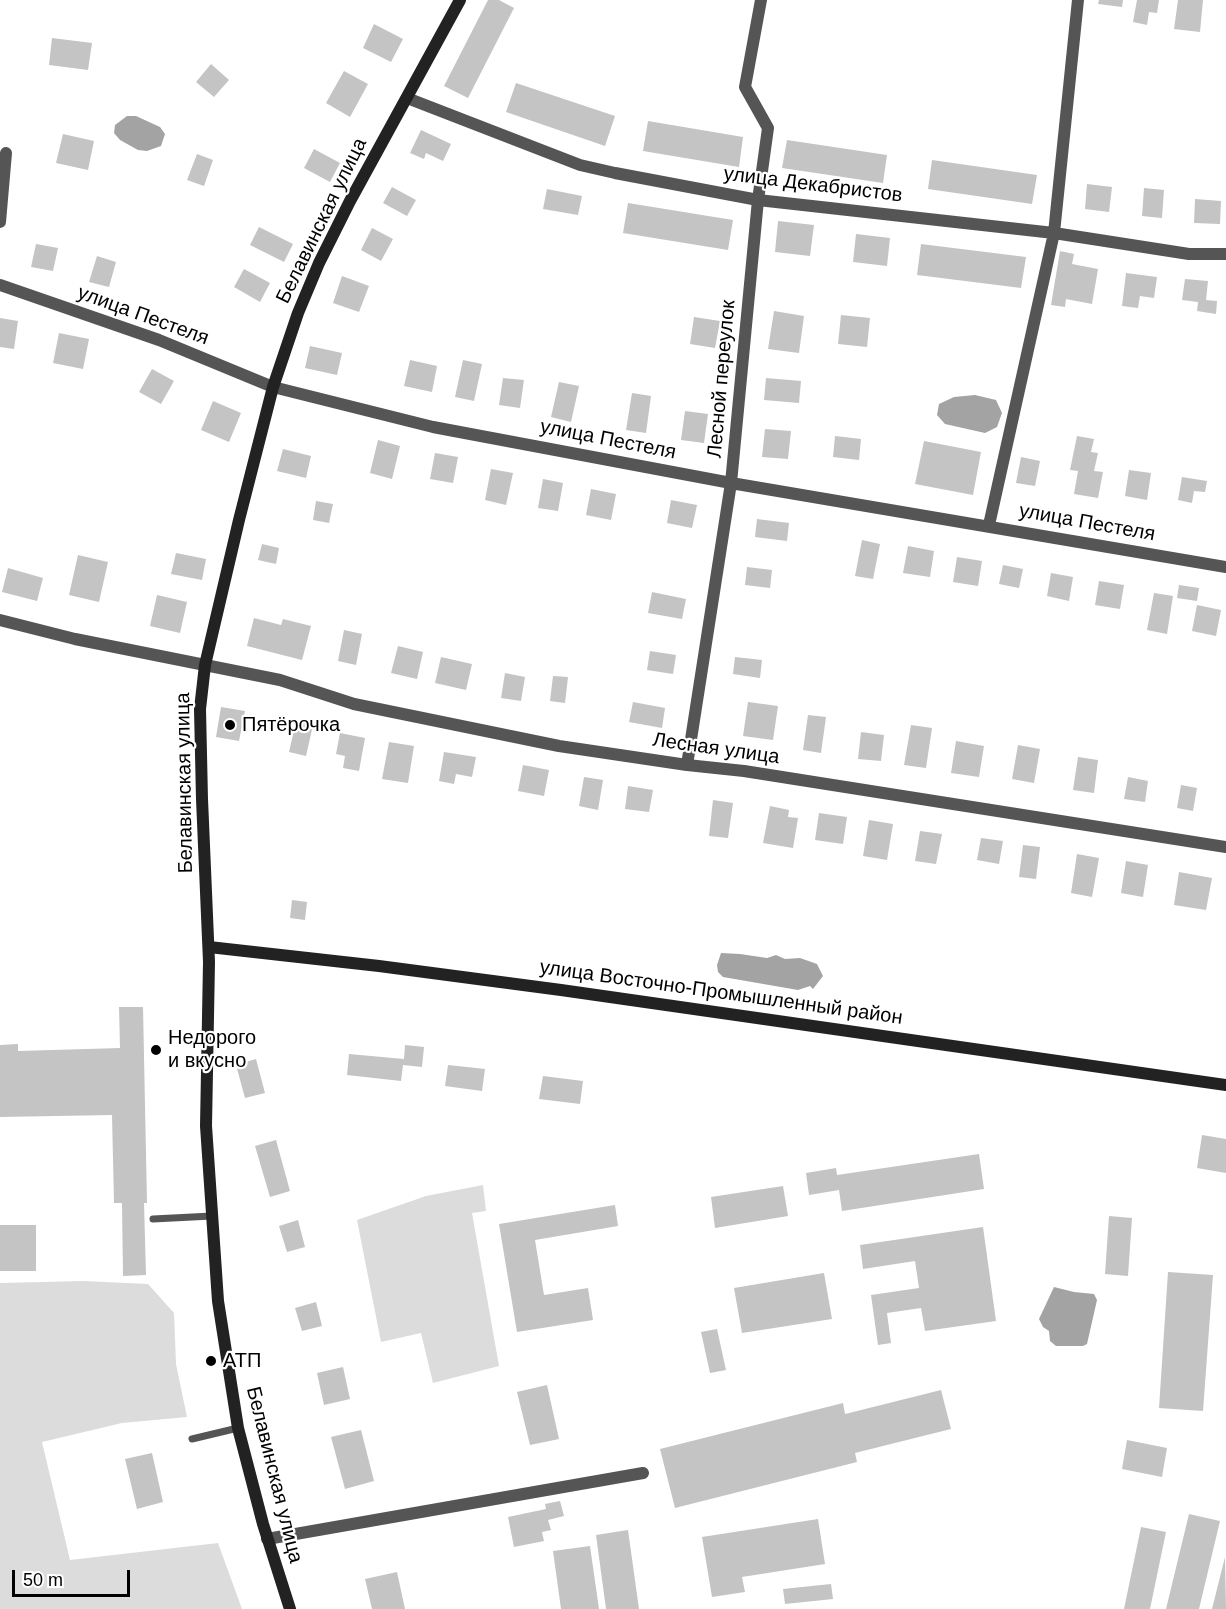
<!DOCTYPE html>
<html>
<head>
<meta charset="utf-8">
<style>
  body { margin:0 }
  #map { position:relative; width:1226px; height:1609px; overflow:hidden; background:#fff; font-family:Helvetica,sans-serif }
  canvas { display:block }
  .scale { position:absolute; left:12px; top:1570px; width:118px; height:27px; box-sizing:border-box; border:3px solid #000; border-top:0; padding-left:8px; font-size:18px; line-height:21px; white-space:nowrap; color:#000; -webkit-text-stroke:4px #fff; paint-order:stroke }
</style>
</head>
<body>
<div id="map">
<canvas width="1226" height="1609"></canvas>
<div class="scale">50 m</div>
</div>
<script>
const c = document.querySelector('canvas').getContext('2d');
c.lineJoin = 'round';
function paint(path, color) { c.fillStyle = color; c.fill(path, 'evenodd'); }
const shape = rows => new Path2D(rows.map(r => 'M' + r).join(''));
function trace(path, color, width, dash) { c.strokeStyle = color; c.lineWidth = width; c.lineCap = dash ? 'butt' : 'round'; c.setLineDash(dash || []); c.stroke(path); }
function write(font, color, halo, rows, align = 'center') {
  c.font = font + ' Helvetica,sans-serif'; c.lineWidth = 4.5; c.setLineDash([]); c.textBaseline = 'middle'; c.strokeStyle = halo; c.fillStyle = color; for (const [text, x, y, turn = 0] of rows) {
    c.save(); c.translate(x, y); c.rotate((+turn || 0) * Math.PI / 180); c.textAlign = isNaN(turn) ? turn : align; if (halo) c.strokeText(text, 0, 0); c.fillText(text, 0, 0); c.restore();
  }
}
const green = shape([
  [483,1185,486,1211,472,1213,499,1366,433,1383,421,1333,381,1342,357,1220,426,1196],
  [84,1281,148,1284,174,1313,176,1364,187,1417,122,1423,42,1442,70,1560,218,1543,242,1609,0,1609,0,1283]
]);
const water = shape([
  [127,116,136,116,160,127,165,134,161,146,147,151,138,150,120,140,114,133,115,125],
  [975,395,996,400,1002,413,997,427,985,433,945,424,937,415,939,404,954,397],
  [721,953,740,954,767,958,776,955,785,959,800,958,817,964,823,976,813,989,810,986,798,990,723,977,718,972,717,965],
  [1054,1287,1074,1292,1094,1294,1097,1300,1087,1344,1083,1346,1056,1346,1050,1341,1049,1331,1043,1327,1039,1319]
]);
const building = shape([
  [488,0,499,0,514,8,468,98,444,86],
  [1099,0,1123,0,1122,7,1098,4],
  [1137,0,1159,0,1157,13,1149,12,1147,25,1133,22],
  [1178,0,1203,0,1200,32,1174,29],
  [374,24,403,39,391,62,363,48],
  [52,38,92,43,88,70,49,65],
  [211,64,229,80,214,97,196,82],
  [344,71,368,84,350,117,326,103],
  [516,83,615,116,605,146,506,112],
  [648,121,743,137,739,167,643,151],
  [421,130,451,144,443,161,426,153,424,159,410,153],
  [63,134,94,141,88,170,56,163],
  [787,140,887,155,883,183,782,168],
  [314,149,340,163,330,182,304,168],
  [197,154,213,160,204,186,187,180],
  [932,160,1037,175,1032,204,928,189],
  [1087,184,1112,187,1109,212,1085,209],
  [392,187,416,200,407,216,383,203],
  [1144,188,1164,190,1162,218,1142,216],
  [547,189,582,196,578,215,543,209],
  [1195,199,1221,201,1220,224,1194,223],
  [628,203,733,220,728,250,623,233],
  [778,221,814,225,810,256,775,252],
  [259,227,293,244,284,262,250,245],
  [372,228,393,239,381,261,361,250],
  [856,234,890,238,887,266,853,262],
  [36,244,58,248,53,271,31,267],
  [921,244,1026,257,1021,288,917,275],
  [1060,251,1074,254,1072,264,1098,269,1092,304,1066,299,1065,307,1051,305],
  [97,256,116,262,109,287,89,282],
  [244,269,270,283,260,302,234,287],
  [1126,273,1157,277,1154,298,1140,296,1138,308,1122,306],
  [342,276,369,286,359,312,333,303],
  [1185,279,1208,281,1206,300,1217,301,1216,314,1197,311,1198,302,1182,300],
  [774,311,804,316,799,353,768,349],
  [841,315,870,318,867,347,838,344],
  [694,317,720,321,715,348,690,344],
  [0,318,18,321,14,349,0,347],
  [59,333,89,339,83,369,53,363],
  [310,346,342,353,337,375,305,368],
  [410,360,437,366,432,392,404,386],
  [463,360,482,364,474,401,455,397],
  [152,369,174,381,161,404,139,392],
  [503,378,524,380,520,408,499,405],
  [766,378,801,381,799,403,764,400],
  [559,382,579,386,571,422,551,417],
  [632,393,651,396,646,433,626,430],
  [213,401,241,413,229,442,201,430],
  [685,411,708,414,704,443,681,440],
  [765,429,791,431,788,459,762,457],
  [835,436,861,439,859,460,833,457],
  [1077,436,1094,439,1091,452,1098,453,1094,471,1103,472,1098,498,1074,494,1078,471,1070,470],
  [378,440,400,446,392,479,370,473],
  [924,441,981,452,973,495,915,484],
  [283,449,311,456,306,478,277,471],
  [435,453,458,457,453,483,430,479],
  [1021,457,1040,461,1035,486,1016,483],
  [491,469,513,473,506,505,485,500],
  [1129,470,1151,473,1147,500,1125,496],
  [1182,477,1207,481,1205,492,1194,491,1192,503,1178,500],
  [543,479,563,483,558,511,538,508],
  [591,489,616,494,611,520,586,515],
  [671,500,697,505,692,528,667,523],
  [316,501,333,504,329,523,313,520],
  [757,519,789,523,787,541,755,537],
  [862,540,880,544,873,579,855,576],
  [262,544,279,548,276,564,258,560],
  [908,546,934,551,930,577,903,573],
  [176,553,206,559,202,580,171,574],
  [78,555,108,562,99,602,69,595],
  [957,557,982,561,978,586,953,582],
  [1003,565,1023,569,1019,588,999,584],
  [747,567,772,570,770,588,745,585],
  [8,568,43,578,37,601,2,592],
  [1051,573,1073,577,1069,601,1047,596],
  [1099,581,1124,585,1120,609,1095,605],
  [1179,585,1199,588,1197,601,1177,598],
  [652,592,686,599,682,619,648,613],
  [1154,593,1173,596,1167,634,1147,630],
  [157,595,187,602,180,633,150,626],
  [1197,605,1221,610,1216,636,1192,631],
  [254,618,281,625,283,619,311,626,302,660,247,646],
  [344,630,362,634,356,665,338,661],
  [398,646,423,652,417,679,391,673],
  [650,651,676,655,673,674,647,670],
  [441,657,472,664,466,690,435,683],
  [735,657,762,660,760,678,733,674],
  [505,673,525,677,521,701,501,698],
  [553,676,568,677,565,703,550,701],
  [633,702,665,708,662,728,629,722],
  [748,702,778,706,773,740,743,736],
  [221,707,245,711,239,741,216,737],
  [808,715,826,717,821,753,803,750],
  [296,721,313,725,306,756,289,752],
  [911,725,932,728,926,768,904,765],
  [861,732,884,735,881,761,858,759],
  [340,733,365,738,359,771,343,768,345,756,336,754],
  [956,741,984,746,979,777,951,773],
  [389,742,414,746,408,783,382,779],
  [1018,745,1040,749,1034,783,1012,779],
  [444,752,476,757,472,777,456,774,454,784,439,781],
  [1078,757,1098,760,1094,793,1073,790],
  [523,765,549,770,544,796,518,791],
  [584,777,603,780,598,810,579,806],
  [1128,777,1148,781,1145,802,1124,799],
  [1181,785,1197,788,1193,811,1177,808],
  [628,786,653,790,649,812,625,809],
  [713,800,733,803,728,838,709,836],
  [770,806,789,810,788,817,798,818,793,848,763,843],
  [819,813,847,817,843,844,815,840],
  [869,820,893,824,887,860,863,856],
  [920,831,942,834,936,864,915,861],
  [981,838,1003,841,999,864,977,860],
  [1023,845,1040,847,1036,879,1019,877],
  [1077,854,1099,858,1092,897,1071,893],
  [1126,861,1148,865,1143,897,1121,893],
  [1179,872,1212,878,1206,910,1174,905],
  [292,900,307,902,305,920,290,918],
  [119,1007,143,1007,147,1203,144,1203,146,1275,123,1276,122,1203,114,1203,112,1115,0,1117,0,1045,18,1044,18,1051,120,1048],
  [405,1045,424,1047,422,1067,403,1065,401,1081,347,1075,349,1054,404,1059],
  [256,1059,265,1093,245,1098,236,1065],
  [448,1065,485,1069,482,1091,445,1086],
  [543,1076,583,1081,580,1104,539,1099],
  [1202,1135,1226,1139,1226,1173,1197,1168],
  [276,1140,290,1191,270,1197,255,1146],
  [979,1154,984,1189,842,1211,839,1190,809,1195,806,1173,836,1168,837,1175],
  [783,1186,788,1216,715,1228,711,1197],
  [615,1205,618,1226,535,1240,544,1295,588,1288,593,1320,517,1332,499,1224],
  [1109,1216,1132,1218,1128,1276,1105,1274],
  [298,1220,305,1247,287,1252,279,1226],
  [0,1225,36,1225,36,1271,0,1271],
  [983,1227,996,1321,925,1331,921,1308,887,1313,891,1343,878,1345,871,1295,919,1288,915,1261,863,1269,860,1245],
  [1168,1272,1213,1275,1203,1411,1159,1408],
  [824,1273,832,1319,742,1333,734,1288],
  [316,1302,322,1326,302,1331,295,1308],
  [717,1329,726,1370,710,1373,701,1332],
  [343,1367,350,1399,324,1405,317,1373],
  [547,1385,559,1439,530,1445,517,1392],
  [941,1390,951,1429,855,1453,857,1462,675,1508,660,1449,843,1403,845,1414],
  [361,1430,374,1481,345,1489,331,1437],
  [1127,1440,1167,1448,1162,1477,1122,1469],
  [152,1453,163,1502,137,1509,125,1459],
  [560,1501,564,1516,548,1520,551,1530,542,1532,544,1541,514,1547,508,1517,546,1509,545,1504],
  [1189,1514,1220,1521,1199,1609,1166,1609],
  [818,1519,825,1564,742,1577,745,1592,712,1597,702,1537],
  [1141,1527,1166,1532,1150,1609,1124,1609],
  [628,1530,639,1609,606,1609,596,1535],
  [590,1546,599,1609,561,1609,553,1551],
  [1225,1557,1226,1609,1212,1609],
  [397,1572,405,1609,372,1609,365,1579],
  [831,1584,833,1599,785,1604,783,1589]
]);
const lane = shape([
  [153,1219,212,1216],
  [192,1439,238,1428]
]);
const street = shape([
  [407,98,580,165,615,173,758,200,1054,233,1189,254,1226,254],
  [0,222,6,153],
  [0,285,159,340,273,387,433,427,731,483,1226,567],
  [989,525,1054,233,1078,0],
  [0,620,75,639,280,680,354,704,559,746,687,765,744,771,1226,847],
  [687,765,731,483,758,200,768,128,745,87,761,0],
  [267,1539,643,1473]
]);
const secondary = shape([
  [209,947,379,966,561,990,1226,1085],
  [290,1609,263,1524,238,1428,218,1301,206,1126,209,962,202,799,200,709,205,665,239,520,273,387,298,313,319,263,350,201,460,0]
]);
const markers = [
  [230,725,6,"#000"],
  [156,1050,6,"#000"],
  [211,1361,6,"#000"]
];
const streetNames = [
  ["улица Декабристов",813,185,7],
  ["Белавинская улица",322,221,-64],
  ["улица Пестеля",143,316,20],
  ["Лесной переулок",722,379,-85],
  ["улица Пестеля",608,440,11],
  ["улица Пестеля",1087,523,10],
  ["Лесная улица",716,749,8],
  ["Белавинская улица",185,783,-91],
  ["улица Восточно-Промышленный район",721,993,8],
  ["Белавинская улица",274,1475,76]
];
const poiNames = [
  ["Пятёрочка",242,725],
  ["Недорого",168,1038],
  ["и вкусно",168,1061],
  ["АТП",223,1361]
];
paint(green, '#dcdcdc');
paint(water, '#a3a3a3');
paint(building, '#c4c4c4');
trace(lane, '#555', 7);
trace(street, '#555', 12);
trace(secondary, '#222', 12);
for (const [x, y, r, color] of markers) { const dot = new Path2D(); dot.arc(x, y, r, 0, 2 * Math.PI); c.fillStyle = color; c.fill(dot); trace(dot, '#fff', 2); }
write('20px', '#000', '#fff', streetNames);
write('20px', '#000', '#fff', poiNames, 'left');
</script>
</body>
</html>
